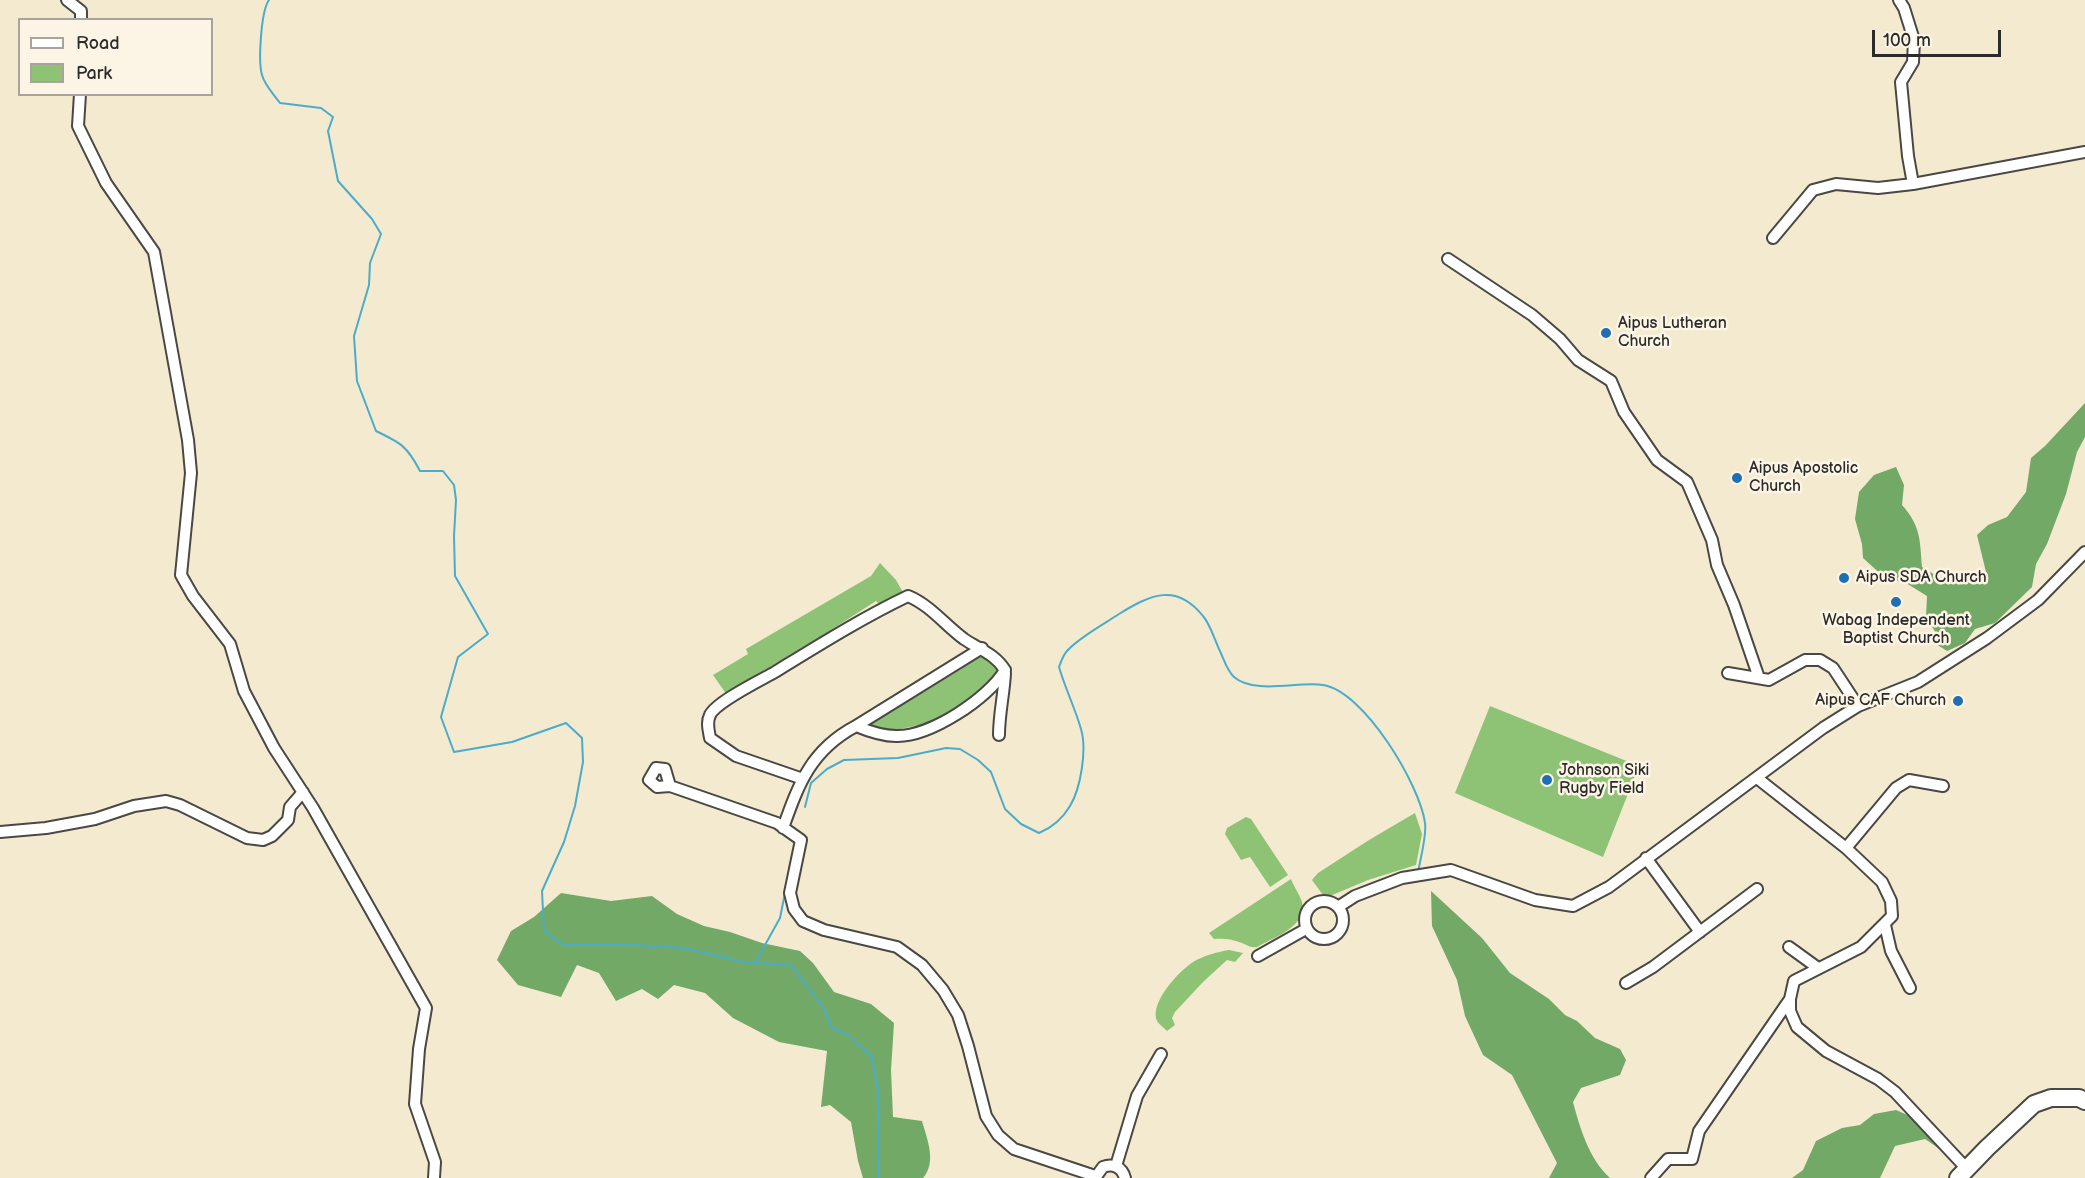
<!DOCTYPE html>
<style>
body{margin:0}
#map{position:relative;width:2085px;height:1178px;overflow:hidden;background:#f3ead0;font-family:"Balsamiq Sans",sans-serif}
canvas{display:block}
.legend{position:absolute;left:18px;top:18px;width:195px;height:78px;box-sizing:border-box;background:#fcf5e5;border:2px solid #a8a49b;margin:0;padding:8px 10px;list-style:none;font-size:18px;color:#2b2b2b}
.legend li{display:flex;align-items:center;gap:12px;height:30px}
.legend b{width:30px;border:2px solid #a8a49b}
.scale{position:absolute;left:1872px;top:30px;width:129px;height:27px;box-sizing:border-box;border:3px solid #2b2b2b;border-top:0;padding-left:8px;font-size:18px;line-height:21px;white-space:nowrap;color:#2b2b2b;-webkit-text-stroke:4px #fcf5e5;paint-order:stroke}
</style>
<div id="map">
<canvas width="2085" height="1178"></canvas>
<ul class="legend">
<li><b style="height:8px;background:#fff"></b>Road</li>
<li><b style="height:16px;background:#8ec375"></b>Park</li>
</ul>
<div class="scale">100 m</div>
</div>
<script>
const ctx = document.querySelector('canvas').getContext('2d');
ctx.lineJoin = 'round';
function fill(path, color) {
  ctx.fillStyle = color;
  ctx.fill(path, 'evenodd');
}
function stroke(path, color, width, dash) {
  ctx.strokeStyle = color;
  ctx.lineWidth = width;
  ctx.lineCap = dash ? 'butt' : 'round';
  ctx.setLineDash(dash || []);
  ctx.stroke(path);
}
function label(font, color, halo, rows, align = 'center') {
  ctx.font = font + ' "Balsamiq Sans",sans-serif';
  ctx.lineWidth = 5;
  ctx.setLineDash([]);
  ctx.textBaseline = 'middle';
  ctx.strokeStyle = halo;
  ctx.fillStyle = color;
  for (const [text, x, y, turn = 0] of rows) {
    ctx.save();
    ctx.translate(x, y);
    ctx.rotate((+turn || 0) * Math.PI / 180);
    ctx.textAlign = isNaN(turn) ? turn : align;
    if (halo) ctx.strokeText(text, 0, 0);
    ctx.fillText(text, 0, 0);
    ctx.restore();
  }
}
const green = new Path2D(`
 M880,563L896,580L904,594L881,606L876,601L831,630L832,635L811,647L808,644L743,683L745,687L727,695L713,675L748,654L746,649L871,576Z
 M978,656C987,657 991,660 996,667V675L990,683L967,701L929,723L891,731L863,723L872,717L877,720L963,668L964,663Z
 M1490,706L1639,766L1603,857L1455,793Z
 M1415,813L1422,834L1416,865L1368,880L1330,896L1323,895L1312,880L1318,873L1369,840Z
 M1246,817L1251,819L1288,875L1270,887L1250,857L1241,860L1225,834L1227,828Z
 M1291,879C1294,887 1299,893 1302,902C1308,926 1273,938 1257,947C1249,948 1248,945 1242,943C1233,939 1223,938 1214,939L1209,933Z
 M1229,950L1243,953L1235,962L1227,960L1203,982L1175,1012L1172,1018L1175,1025L1167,1031C1164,1028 1159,1024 1157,1021C1149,1003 1179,971 1193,962C1203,956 1217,952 1229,950Z`);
const forest = new Path2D(`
 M2085,403V437L2077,452L2066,494L2047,544L2036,564L2032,587L1995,623L1975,629L1965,643L1947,651L1936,644V633L1926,617L1927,596L1906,583L1885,578L1863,558L1862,544L1855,519L1859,492L1874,475L1896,467L1904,485L1902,505C1921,526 1920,541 1922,567L1940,578L1951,574L1967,583L1986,572L1977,535L1988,525L2007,517L2026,492L2031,458L2045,446Z
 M1431,891L1482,938L1510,973L1549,999L1565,1015L1577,1021L1595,1038L1620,1049L1626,1060L1620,1075L1581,1088L1573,1102C1580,1128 1589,1159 1610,1178H1549L1557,1163L1512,1075L1483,1055L1465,1016L1457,980L1432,926Z
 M561,893L611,901L652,896L677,914L704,926L730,932L762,943L800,951L813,963L834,992L871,1004L894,1023L891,1070L893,1117L922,1121C927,1139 937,1162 923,1178H863L858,1161L851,1122L830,1105L821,1107L827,1051L779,1042L733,1018L705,993L674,985L658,999L642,989L616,1001L599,973L577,965L561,997L518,985L497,960L511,931L534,917Z
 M1896,1110L1919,1120L1941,1150L1925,1139L1895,1146L1880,1178H1792L1803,1170L1816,1141L1842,1128L1860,1125L1874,1114Z`);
const stream = new Path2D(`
 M269,0C261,11 258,61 262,75C264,84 274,95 280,103L321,108L333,117L328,131L338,181L372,219L381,234L370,263L369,285L354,336L357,381L376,431C401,443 407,446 420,471H443L454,485L456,500L454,536L455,576L488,634L458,657L441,717L454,752L512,742L566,723L582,738L583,762L575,806L564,842L542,891L544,931L563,945H635L685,948L743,962L791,965L824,1009L832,1028L849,1035L872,1057L878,1092L879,1178
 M805,807L811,783L827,769L844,760L898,758L946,748L960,749L978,760L991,772L1005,809L1021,824L1039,833C1051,828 1063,818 1070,806C1081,788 1087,749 1081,729C1075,708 1065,688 1059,667C1061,662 1063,655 1067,651C1078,638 1104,624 1119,614C1150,595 1176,582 1203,616C1210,624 1214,638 1219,649C1223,657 1227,671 1234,677C1255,695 1299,681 1323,685C1364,691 1420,785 1425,823C1427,836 1420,859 1418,873
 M755,963L780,918L794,848`);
const street = new Path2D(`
 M67,0L81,11V20
 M1899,0L1904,8L1914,40L1913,62L1901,82L1908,156L1913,184
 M80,94L78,126L106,183L154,252L188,440L191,473L181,575L193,596L230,644L244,691L274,748L313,808L426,1008L419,1049L415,1104L435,1162L434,1178
 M1773,238L1813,190L1836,184L1878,188L1913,184L2085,152
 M1448,259L1532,315L1560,339L1578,360L1611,381L1624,412L1657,460L1687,482L1712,540L1717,565L1734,605L1759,678
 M1728,673L1769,680L1805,660H1820L1833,668L1858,706
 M856,726L982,648
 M999,735C999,714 1004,694 1005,673
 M1757,778L1846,848L1882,882L1891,901L1892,916L1861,947L1794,981L1790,999V1011L1797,1027L1826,1051L1878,1079L1895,1092L1967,1169
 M670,786L665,769L656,768L649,780L657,787L670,786L777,823L801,840L790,893L794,909L803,921L824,930L897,947L922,965L943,990L958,1015L968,1046L986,1116L998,1135L1014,1149L1095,1176
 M783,828C799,783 811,750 856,726C868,731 883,736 896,736C930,737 989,698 1005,670C995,654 979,649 964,639C945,625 930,605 908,596C862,618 819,645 775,672C761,680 716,702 710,715C706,723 709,731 710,738L736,756L803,779
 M0,832L46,828L95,819L134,806L166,801L180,805L247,838L263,840L272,836L288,820L290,807L303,792
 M1846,848L1896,788L1909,780L1943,786
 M1646,858L1700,932
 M1305 920a19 19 0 1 1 38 0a19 19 0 1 1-38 0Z
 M1338,907L1355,896L1402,878L1451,870L1535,900L1573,906L1609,887L1823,728L1858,706L1918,682L1987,638L2038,600L2085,552
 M1885,925L1891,951L1910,988
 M1789,947L1818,968
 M1258,956L1306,929
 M1626,983L1653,967L1757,889
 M1116,1166L1137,1096L1161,1054
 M1095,1178L1103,1167C1113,1163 1122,1167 1125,1178
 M1651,1178L1668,1159H1692L1699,1131L1790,999`);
const primary = new Path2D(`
 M1958,1178L1987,1148L2034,1104L2051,1098H2079L2085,1101`);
const markers = [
 [1606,333,6,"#1f6fb2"],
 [1737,478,6,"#1f6fb2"],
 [1844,578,6,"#1f6fb2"],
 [1896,602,6,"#1f6fb2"],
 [1958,701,6,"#1f6fb2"],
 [1547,780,6,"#1f6fb2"]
];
const poiNames = [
 ["Aipus Lutheran",1618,324],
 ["Church",1618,342],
 ["Aipus Apostolic",1749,469],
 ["Church",1749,487],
 ["Aipus SDA Church",1856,578],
 ["Wabag Independent",1896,621,"center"],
 ["Baptist Church",1896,639,"center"],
 ["Aipus CAF Church",1946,701,"right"],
 ["Johnson Siki",1559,771],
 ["Rugby Field",1559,789]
];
fill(green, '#8ec375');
fill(forest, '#72a966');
stroke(stream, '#4bacca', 2);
stroke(street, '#494844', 14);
stroke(primary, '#494844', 20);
stroke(street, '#fff', 10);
stroke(primary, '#fff', 16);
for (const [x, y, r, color] of markers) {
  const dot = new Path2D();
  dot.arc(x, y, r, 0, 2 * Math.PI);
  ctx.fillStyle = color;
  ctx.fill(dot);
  stroke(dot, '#fcf5e5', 2);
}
label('16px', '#2b2b2b', '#fcf5e5', poiNames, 'left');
</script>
